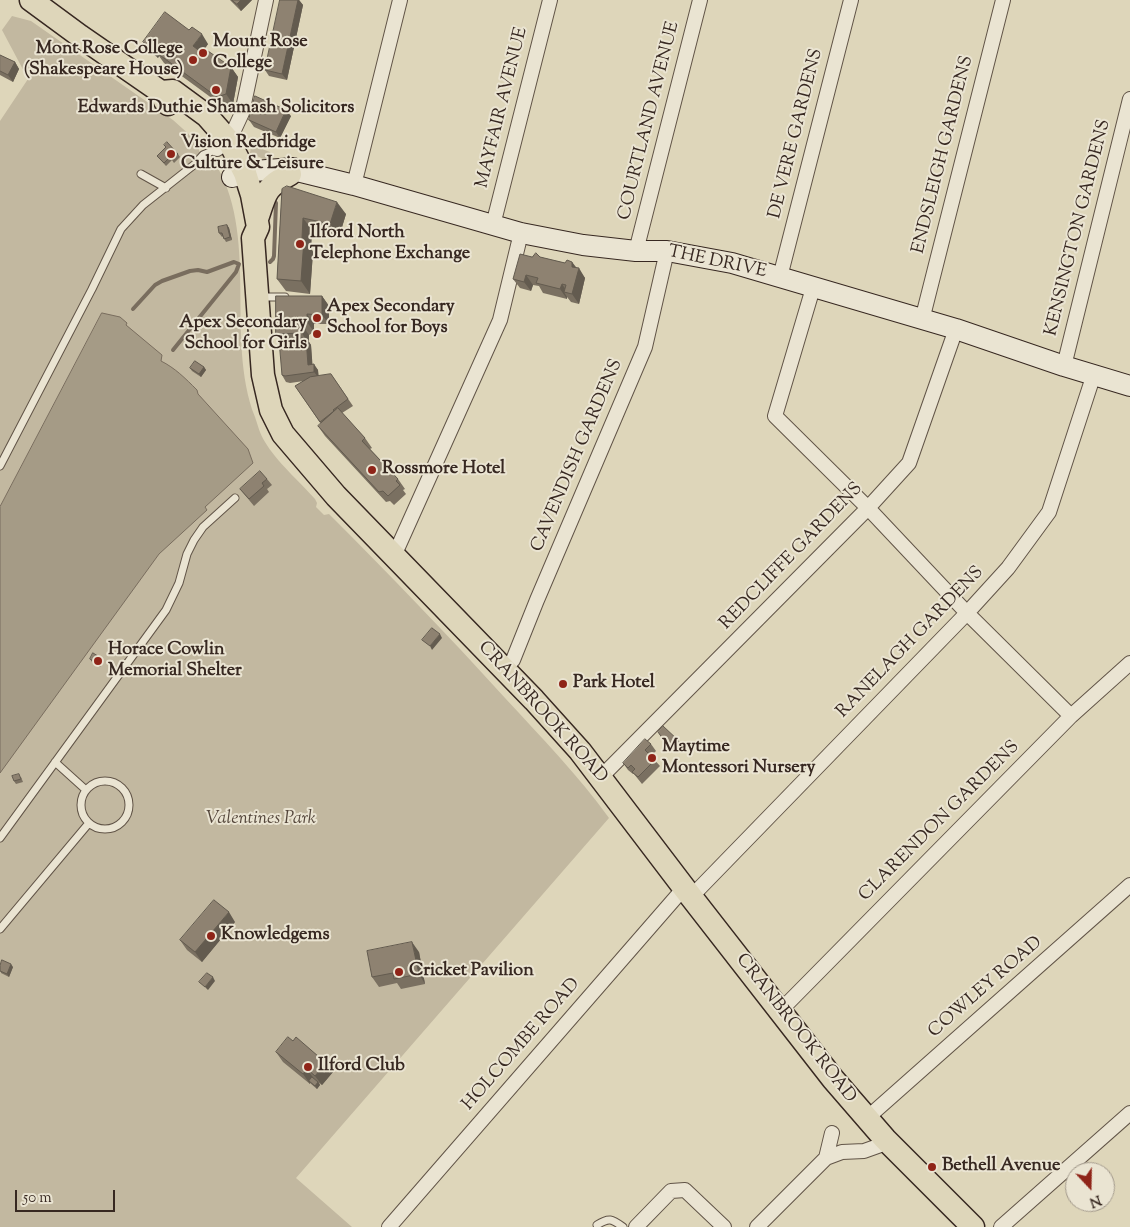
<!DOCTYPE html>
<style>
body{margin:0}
#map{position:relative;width:1130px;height:1227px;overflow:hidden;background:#ded6ba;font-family:"Sorts Mill Goudy",serif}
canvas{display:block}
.north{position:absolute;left:1065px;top:1162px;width:50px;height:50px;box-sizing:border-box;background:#eae4d2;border:1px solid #a2998b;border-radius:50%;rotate:159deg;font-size:14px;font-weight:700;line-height:20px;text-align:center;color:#372821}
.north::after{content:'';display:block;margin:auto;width:18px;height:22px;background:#8f2418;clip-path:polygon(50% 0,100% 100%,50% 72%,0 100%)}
.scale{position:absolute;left:15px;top:1190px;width:100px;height:22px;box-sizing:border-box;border:2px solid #372821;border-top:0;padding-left:6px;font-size:15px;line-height:18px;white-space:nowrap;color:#372821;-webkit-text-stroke:4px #eae4d2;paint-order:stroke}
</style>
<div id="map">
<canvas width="1130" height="1227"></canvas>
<div class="north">N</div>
<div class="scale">50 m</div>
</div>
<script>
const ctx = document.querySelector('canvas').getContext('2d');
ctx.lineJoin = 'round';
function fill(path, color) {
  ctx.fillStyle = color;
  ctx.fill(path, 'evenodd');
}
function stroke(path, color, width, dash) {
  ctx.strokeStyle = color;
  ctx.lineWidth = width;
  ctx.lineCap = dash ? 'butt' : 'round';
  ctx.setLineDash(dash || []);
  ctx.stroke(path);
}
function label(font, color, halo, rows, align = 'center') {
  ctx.font = font + ' "Sorts Mill Goudy",serif';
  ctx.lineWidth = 4;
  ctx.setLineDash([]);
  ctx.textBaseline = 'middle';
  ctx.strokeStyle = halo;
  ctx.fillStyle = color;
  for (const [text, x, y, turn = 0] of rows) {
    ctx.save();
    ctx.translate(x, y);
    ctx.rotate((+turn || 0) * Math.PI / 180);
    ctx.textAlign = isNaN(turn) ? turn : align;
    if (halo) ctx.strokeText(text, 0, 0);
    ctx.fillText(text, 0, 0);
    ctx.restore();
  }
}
const green = new Path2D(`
 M12,16L31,21L173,120L192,137L199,146V151L206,158H209L213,160C261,233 224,337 255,417C258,426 260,434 265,442C276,461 300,482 315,499L317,503L316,507L324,515L329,514C389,574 448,635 505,698C541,737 578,775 609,818L296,1178L352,1227H0V121L28,79L2,30Z
 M251,146H254L270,152L272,156L266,160L250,153Z`);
const water = new Path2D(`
 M102,313L120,317L127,323L126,325L162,355L161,361C175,368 185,378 197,390L198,394L248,449L253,463L205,507L207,510L159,554L0,773V507Z`);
const stream = new Path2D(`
 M270,262L273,259L274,256L276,203
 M133,309L155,285L162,281L190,271L198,270L207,272L234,262L239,264L236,272L173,350`);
const lane = new Path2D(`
 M141,174L166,188
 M261,297H285
 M0,466L92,289L121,229L143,205L195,164L203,155L217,149
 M55,762L86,790
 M81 805a24 24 0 1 1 48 0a24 24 0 1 1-48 0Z
 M0,838L166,610L179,583L187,554L194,540L203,527L235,498
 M0,929L89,823
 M597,1225C609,1217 612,1219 623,1227`);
const street = new Path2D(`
 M217,149L229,141L242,113L266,0
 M354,185L400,0
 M493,225L550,0
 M636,251L700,0
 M780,277L851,0
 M813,288L775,416L868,508L967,613L1071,716
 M922,320L1003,0
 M1064,366L1130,99
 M394,556L500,320L521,233
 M504,668L513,660L537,600L645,347L667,251
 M601,777L868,508L909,463L956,329
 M691,897L967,613L1008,568L1049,512L1094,374
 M780,1011L1071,716L1130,663
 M866,1119L1130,885
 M826,1158L832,1133
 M389,1227L677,896L685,889
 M636,1227L671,1191L685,1190L724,1227
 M757,1227L826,1158L842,1152L864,1151L878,1146L885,1139
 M1001,1227L1130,1113`);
const secondary = new Path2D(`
 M232,177L254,171L293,168L297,171L354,185L521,233L583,245L636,251H667L732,263L956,329L1064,366L1130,386`);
const primary = new Path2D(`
 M31,0L80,36L161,92L165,101L168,104
 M161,92L173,91L207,116L229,141L245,173L252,195L258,227L253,238L263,375L271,410L283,434L336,496L534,700L580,751L685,889L833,1079L885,1139L973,1227
 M257,219C266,193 264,188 290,174`);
const wall = new Path2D(`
 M230,0H252L241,11Z
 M280,0H299L303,5L287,80L269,76L265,70Z
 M143,42L208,44L202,53L205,55L231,67L238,77L233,104L224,107L164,63L159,56L158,58L150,51Z
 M0,55L15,62L19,69L13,82L0,75Z
 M291,116L280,138L254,127L249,120Z
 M178,154L180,157L174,163L172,160L166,166L157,156Z
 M282,189L346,214L339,237L312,230L311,248L313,252L310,294L286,291L277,279Z
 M227,225L229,228L232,240L226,242L223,236L222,237L219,233Z
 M532,257H540L565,263L572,262L585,278L579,304L571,302L567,297V299L543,293L539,286L533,285L531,291L520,288L513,279Z
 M322,296L329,306V324H314V332L309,335V342L311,345L312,364L318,370V376L331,374L353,406L342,413L365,438L372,448L370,449L398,479L405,489L403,490L406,494L394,505L390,501L386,502L325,436L318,426L321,424L295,386L304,381L290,383L286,382L282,375L281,340L276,334Z
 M204,367L206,370L201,377L192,371L190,368Z
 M267,479L272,485L267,489L269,492L254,506L240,489Z
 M90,659L104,661L100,667L92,662Z
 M658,732L679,741L681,744L675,750L668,745Z
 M651,744L656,751L651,756L660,766L642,784L634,774H633L628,770L623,763Z
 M21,777L23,782L16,784L14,781Z
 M235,922L202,962L187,950L180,940Z
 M419,952L425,984L401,989L397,983L379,987L372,977Z
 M0,966L13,967L9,977L1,973Z
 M276,1052L333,1072L322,1085L319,1083L320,1085L317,1089L310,1083V1084L283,1062Z`);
const shadedWall = new Path2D(`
 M241,0H252L241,11L237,4Z
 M298,0H299L303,5L287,80L282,74Z
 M202,34L208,44L199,56L193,46Z
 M153,46L159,54L157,53L159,56L158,58L151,48Z
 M15,62L19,69L13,82L8,75Z
 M231,67L238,77L233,104L226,94Z
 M286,110L291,116L280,138L276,132Z
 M337,202L346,214L339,237L330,224Z
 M303,218L312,230L311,248L313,252L310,294L301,281L302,238Z
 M227,225L229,228L232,240L230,237Z
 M572,262L578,271L579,268L585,278L579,304L572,294Z
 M526,275L533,285L531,291L524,282Z
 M562,284L568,293L564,292L567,297V299L560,289Z
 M322,296L329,306V324L322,315Z
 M307,314L314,324V332L307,322Z
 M302,325L309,335V342L311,345L313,371L308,365L306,340L302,333Z
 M314,364L318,370L319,378L314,372Z
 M204,367L206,370L201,377L199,374Z
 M440,634L442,638L432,650L430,646Z
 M101,658L104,661L100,667L98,664Z
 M229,912L235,922L202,962L195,952Z
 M412,942L419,952L425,984L419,974Z
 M11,964L13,967L9,977L7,974Z
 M213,977L215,981L208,990L205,987Z
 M326,1063L333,1072L322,1085L315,1076Z
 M307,1069L314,1079L309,1081L310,1083V1084L303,1074Z
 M318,1082L320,1085L317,1089L315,1086Z`);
const building = new Path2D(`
 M232,0H241L237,4Z
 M280,0H298L282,74L265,70Z
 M165,12L189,30L192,27L202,34L193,46L205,55L208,51L231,67L226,94L217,97L157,53L159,50L153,46L151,48L143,42Z
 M0,55L15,62L8,75L0,71Z
 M255,96L286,110L276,132L249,120Z
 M167,142L178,154L172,159L170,157L164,163L157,156L166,147L164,145Z
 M287,186L337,202L330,224L303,218L302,238L304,239L301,281L277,279L282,189Z
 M227,225L230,237L224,239L222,233H219L218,227Z
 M536,253L540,257L565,263L567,260L572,262V267L579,268L572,294L564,292L566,285L562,284L560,289L536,283L538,278L526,275L524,282L513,279L520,254L532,257Z
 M276,296H322V315L307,314V322L302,325V333L276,334Z
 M306,338L308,365L314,364V372L285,376L282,375L279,340Z
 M195,361L204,367L199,374L190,368Z
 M331,374L348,399L333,410L334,411L320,422L295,386L310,377Z
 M338,408L365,438L362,441L398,479L396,481L400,485L388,496L383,491L379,492L318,426Z
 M260,471L267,479L262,483L264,486L249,499L240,489Z
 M432,628L440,634L430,646L422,640Z
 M93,653L101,658L98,664L90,659Z
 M663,726L679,741L673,747L665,742L658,732Z
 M645,739L651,744L645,750L655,760L638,777L632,772L635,769L631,765L628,768L623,763Z
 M19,774L21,779L14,781L12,776Z
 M214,900L229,912L195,952L180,940Z
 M412,942L419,974L394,979L393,973L372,977L367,951Z
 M2,960L11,964L7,974L0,971V966Z
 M207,973L213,977L205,987L199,982Z
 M288,1037L293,1041L296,1037L326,1063L315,1076L307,1069L303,1074L276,1052Z
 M312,1077L318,1082L315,1086L309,1081Z`);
const markers = [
 [203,53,5,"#8f2418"],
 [193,60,5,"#8f2418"],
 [216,90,5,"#8f2418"],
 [171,154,5,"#8f2418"],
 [300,244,5,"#8f2418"],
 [317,318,5,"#8f2418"],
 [317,334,5,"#8f2418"],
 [372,470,5,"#8f2418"],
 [98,661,5,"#8f2418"],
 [563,684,5,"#8f2418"],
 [652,758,5,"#8f2418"],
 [211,936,5,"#8f2418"],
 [399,972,5,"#8f2418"],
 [308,1067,5,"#8f2418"],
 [932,1167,5,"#8f2418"]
];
const poiNames = [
 ["Mount Rose",213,43],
 ["College",213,64],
 ["Mont Rose College",183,50,"right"],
 ["(Shakespeare House)",183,71,"right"],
 ["Edwards Duthie Shamash Solicitors",216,109,"center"],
 ["Vision Redbridge",181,144],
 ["Culture & Leisure",181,165],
 ["Ilford North",310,234],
 ["Telephone Exchange",310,255],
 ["Apex Secondary",327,308],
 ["School for Boys",327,329],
 ["Apex Secondary",307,324,"right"],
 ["School for Girls",307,345,"right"],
 ["Rossmore Hotel",382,470],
 ["Horace Cowlin",108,651],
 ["Memorial Shelter",108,672],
 ["Park Hotel",573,684],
 ["Maytime",662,748],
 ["Montessori Nursery",662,769],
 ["Knowledgems",221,936],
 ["Cricket Pavilion",409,972],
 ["Ilford Club",318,1067],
 ["Bethell Avenue",942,1167]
];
const streetNames = [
 ["MAYFAIR AVENUE",503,108,-76],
 ["COURTLAND AVENUE",650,121,-76],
 ["DE VERE GARDENS",797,134,-76],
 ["ENDSLEIGH GARDENS",944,155,-76],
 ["KENSINGTON GARDENS",1079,228,-76],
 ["THE DRIVE",717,263,12],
 ["CAVENDISH GARDENS",578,456,-67],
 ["REDCLIFFE GARDENS",792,557,-46],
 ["RANELAGH GARDENS",911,643,-46],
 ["CRANBROOK ROAD",542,713,48],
 ["CLARENDON GARDENS",940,822,-45],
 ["COWLEY ROAD",986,988,-41],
 ["CRANBROOK ROAD",795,1029,52],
 ["HOLCOMBE ROAD",522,1045,-49]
];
const parkNames = [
 ["Valentines Park",261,820]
];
fill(green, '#c2b8a0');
fill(water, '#a59b86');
stroke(water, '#796d5e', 1);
stroke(stream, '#796d5e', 4);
stroke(lane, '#615447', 9);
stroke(street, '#615447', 16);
stroke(secondary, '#372821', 22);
stroke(primary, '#372821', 25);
stroke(lane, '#eae4d2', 7);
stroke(street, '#eae4d2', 14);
stroke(secondary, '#eae4d2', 20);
stroke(primary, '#ded6ba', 22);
fill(wall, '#7a7061');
fill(shadedWall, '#635b4f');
fill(building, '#8e8271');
stroke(building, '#635b4f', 1);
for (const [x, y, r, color] of markers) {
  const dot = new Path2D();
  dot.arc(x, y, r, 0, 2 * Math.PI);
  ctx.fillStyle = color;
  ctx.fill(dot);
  stroke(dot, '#eae4d2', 2);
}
label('bold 18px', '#372821', '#eae4d2', poiNames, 'left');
label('18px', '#372821', '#eae4d2', streetNames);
label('italic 18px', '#53453a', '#eae4d2', parkNames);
</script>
